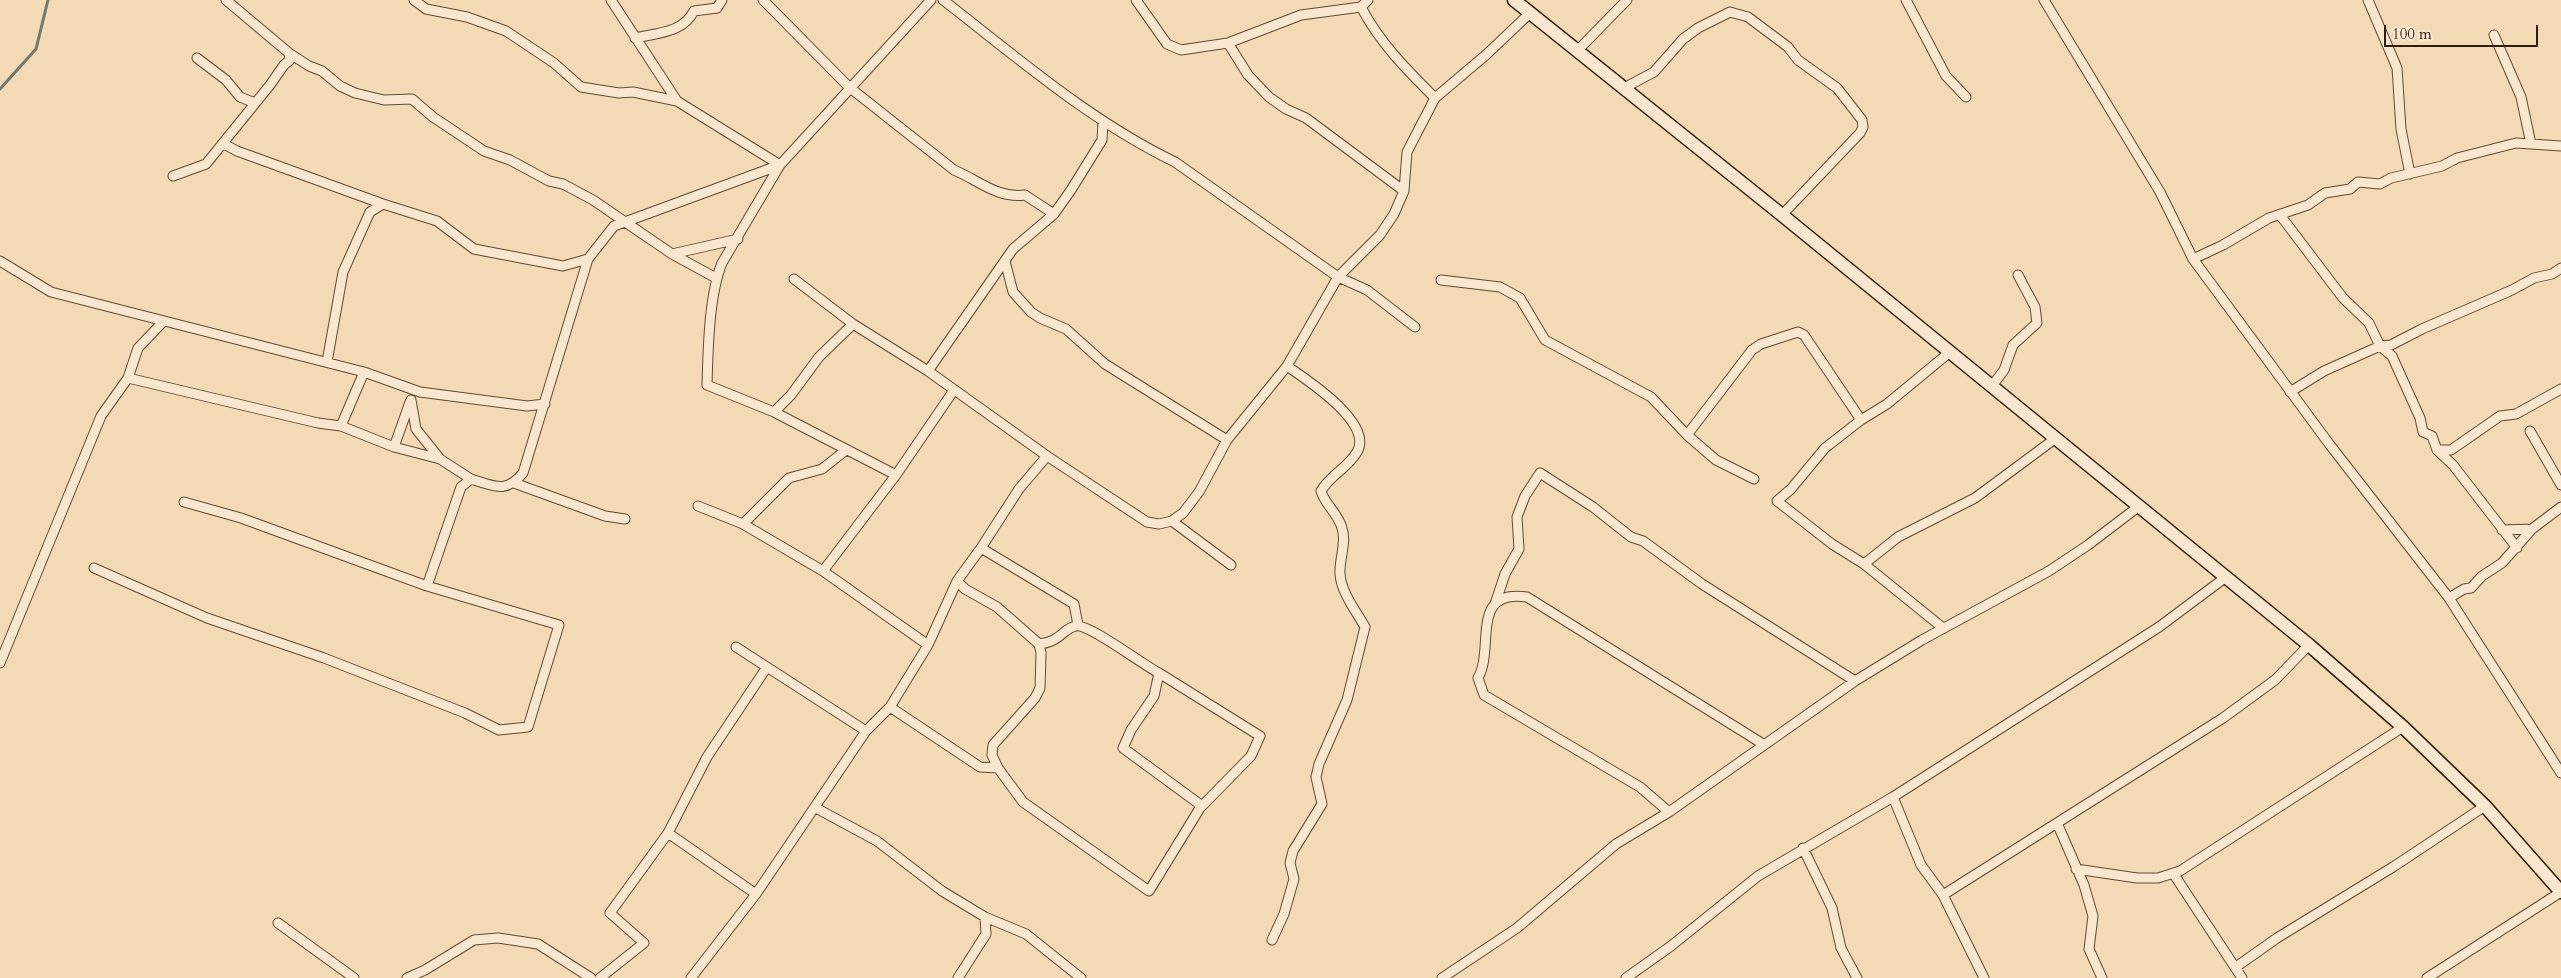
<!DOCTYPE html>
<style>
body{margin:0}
#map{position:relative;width:2561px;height:978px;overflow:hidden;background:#f4d9b5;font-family:Cardo,serif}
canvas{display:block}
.scale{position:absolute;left:2384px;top:25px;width:154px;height:22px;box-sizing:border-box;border:2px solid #2e1c0c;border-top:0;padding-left:6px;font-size:15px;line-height:18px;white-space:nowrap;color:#2e1c0c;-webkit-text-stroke:4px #f8e6cf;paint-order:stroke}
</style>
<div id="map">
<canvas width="2561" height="978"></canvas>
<div class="scale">100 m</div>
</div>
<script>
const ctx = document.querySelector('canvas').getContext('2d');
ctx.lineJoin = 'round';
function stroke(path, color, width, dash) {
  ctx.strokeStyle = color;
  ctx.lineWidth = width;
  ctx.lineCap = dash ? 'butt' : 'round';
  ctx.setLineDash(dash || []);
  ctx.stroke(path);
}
const stream = new Path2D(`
 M0,89L36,49L48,0`);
const minor = new Path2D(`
 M226,0L289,53
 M414,0L426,9L467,17L506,31L554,63L581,87L619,93L633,92L677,101
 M611,0L677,101L780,165
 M763,0L849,87L954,170C978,180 998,199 1025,195L1054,214
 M943,0C1018,58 1090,121 1175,162L1338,277L1367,290L1415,327
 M1136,0L1167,44L1181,50L1228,43L1301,15L1361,7L1368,0
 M1906,0L1946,76L1966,97
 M2044,0L2160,192L2193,259L2330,445L2449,598L2561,773
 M2368,0L2397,68L2401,129L2410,174
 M1361,7C1380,43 1406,69 1435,98
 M2494,35L2521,97L2531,144
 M635,38C657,33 683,33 694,11L717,8L722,0
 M1228,43L1248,75L1269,97L1286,109L1306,118L1404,191
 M1577,51L1627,0
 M197,58L226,80L240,97L255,103
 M1624,88L1654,72L1683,39L1698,28L1730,12L1748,17L1788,47L1798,60L1837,88L1862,120L1863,127L1860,133L1782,215
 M224,144L237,151L383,204
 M173,176L206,164L270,85L284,65L290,60L289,53L309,66L322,71L340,86L355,93L384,100L412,99L433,117L484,151L510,160L549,181L563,184L593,200L672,254L738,239
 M2280,215L2343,298L2369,323L2380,346L2392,356L2420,418L2423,432L2432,436L2437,450H2451L2500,416L2516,414L2561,389
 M672,254L716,278
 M2193,259L2223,245L2269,218L2308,205L2325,193L2350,189L2358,182L2380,184L2391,178L2442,166L2457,158L2516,143L2561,146
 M0,261L51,292L364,372L420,392L527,406L545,404
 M1005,261L1013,292L1031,312L1040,318L1066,329L1105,364L1227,440
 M794,279L853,324L928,371
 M1441,280L1500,287L1520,298L1545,340L1651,397L1687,435L1716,460L1754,479
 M327,362L343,272L370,212L383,204L437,221L474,249L563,266L588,259
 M128,378L318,423L341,426L394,447L440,459L471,479
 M1992,386L2004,370L2013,345L2037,323L2035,307L2018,275
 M2290,392L2324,371L2380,346L2391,345L2422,329L2512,290L2534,278L2552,274L2561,268
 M411,400L416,429L440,459
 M774,412L791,395L819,357L853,324
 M341,426L364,372
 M2530,431L2561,485
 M1687,435L1752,350L1761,344L1798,332L1804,335L1861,420
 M394,447L410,402
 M846,450L822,469L789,478L743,524L823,571L928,645
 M2437,450L2453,465L2517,548
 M1047,456L928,371L1013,249L1054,214L1071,190L1102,140L1103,122
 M896,475L774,412L707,385C708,349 709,295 722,263L780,165L931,0
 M514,483L605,516L625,519
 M698,506L743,524
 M1172,521L1231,565
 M2502,530L2532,529
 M981,548L1074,604L1078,625
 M1864,564L1898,537L1975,498L2056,438
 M94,568L207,618L324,658L465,713L499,730L528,727L559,625L427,586L241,518L184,502
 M823,571L896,475L954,390
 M957,581L965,589L997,607L1039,644L1041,653L1040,688L1035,698L993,745L992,755L998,768L1023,802L1149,891L1200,808L1198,803L1123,748L1131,730L1154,696L1159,673C1143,665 1088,623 1076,626C1063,628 1061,642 1039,644
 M427,586L461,487L471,479C494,486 506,494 523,473L588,259L614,226L780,165
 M2449,598L2464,589L2471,588L2482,576L2502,563L2532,529L2561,507
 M1495,604L1505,574L1519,549L1517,517L1525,496L1540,473L1593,507L1631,537L1643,541L1702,584L1855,681
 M1943,628L1864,564L1832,544L1777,501L1791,489L1825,448L1861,420L1887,404L1950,352
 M736,647L866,731
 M0,663L101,416L128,378L138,348L163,322
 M1159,673L1260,736L1251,756L1200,808
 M890,707L980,767L998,768
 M1893,797L1921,865L1943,895L1984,978
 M816,808L877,841L942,891L985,917L1026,934L1081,978
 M1669,812L1640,787L1484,695L1478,678C1495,649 1469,588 1527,597L1763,744
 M2057,823L2084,885L2093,916L2089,949L2102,978
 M668,833L707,757L767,667
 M1803,848L1832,908L1841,948L1857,978
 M2076,869L2137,878H2158L2180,871L2403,727
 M2173,873L2242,978
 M1943,895L2223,718L2275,680L2309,645
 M278,923L354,978
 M1272,940L1284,914L1294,879L1290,863L1293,851L1322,804L1316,777L1319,764L1347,700L1365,627C1356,611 1341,592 1340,574C1339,559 1347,543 1342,528C1338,513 1325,505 1321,491C1330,475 1348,468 1357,452C1374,423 1307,380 1287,366
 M2236,967L2277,938L2393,867L2485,806
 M407,978L425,970L474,940L498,938L538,944L591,978
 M600,978L644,943L610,913L668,833L756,894L866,731L890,707L928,645L957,581L981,548L1019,489L1047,456L1147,522L1159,524L1172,521L1183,513L1199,492L1227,440L1287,366L1338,277L1380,235L1394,214L1404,191L1407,152L1435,98L1487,54L1529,14
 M691,978L756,894
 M958,978L986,934L985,917
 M1442,978L1517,928L1616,844L1669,812L1855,681L1922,640L2049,571L2088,545L2138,507
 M1626,978L1671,946L1758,876L1893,797L2159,627L2226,577
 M2427,978L2561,892`);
const secondary = new Path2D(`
 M1514,0L1782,215L2309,645L2403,727L2485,806L2561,892`);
stroke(stream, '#717a71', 3);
stroke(minor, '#604b36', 11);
stroke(secondary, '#2e1c0c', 15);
stroke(minor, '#f8e6cf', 9);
stroke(secondary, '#f8e6cf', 12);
</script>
